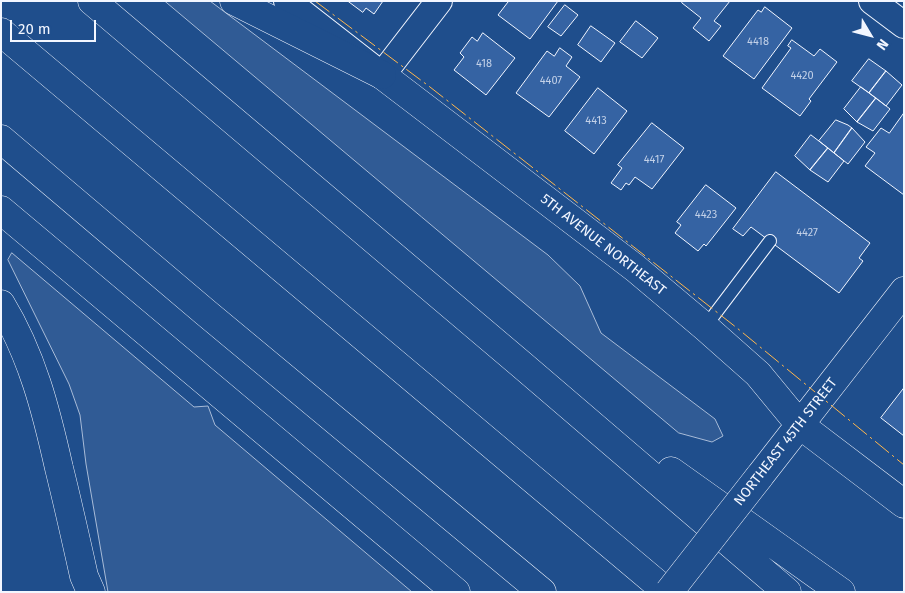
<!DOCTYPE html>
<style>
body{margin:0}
#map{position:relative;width:905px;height:593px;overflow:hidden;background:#1f4e8c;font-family:"Fira Sans",sans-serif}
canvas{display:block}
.frame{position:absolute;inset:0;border:2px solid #f2f6ff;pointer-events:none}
.north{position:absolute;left:845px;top:10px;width:50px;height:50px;-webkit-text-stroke:4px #1f4e8c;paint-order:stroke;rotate:127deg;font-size:14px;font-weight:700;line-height:20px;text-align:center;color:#f2f6ff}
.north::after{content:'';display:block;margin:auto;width:18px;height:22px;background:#f2f6ff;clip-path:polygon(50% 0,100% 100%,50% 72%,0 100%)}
.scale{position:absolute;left:10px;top:20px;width:86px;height:22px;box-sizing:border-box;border:2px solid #f2f6ff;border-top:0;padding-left:6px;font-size:15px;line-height:18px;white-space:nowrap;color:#f2f6ff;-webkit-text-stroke:4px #1f4e8c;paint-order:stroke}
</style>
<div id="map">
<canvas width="905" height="593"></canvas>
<div class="frame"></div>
<div class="north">N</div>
<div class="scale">20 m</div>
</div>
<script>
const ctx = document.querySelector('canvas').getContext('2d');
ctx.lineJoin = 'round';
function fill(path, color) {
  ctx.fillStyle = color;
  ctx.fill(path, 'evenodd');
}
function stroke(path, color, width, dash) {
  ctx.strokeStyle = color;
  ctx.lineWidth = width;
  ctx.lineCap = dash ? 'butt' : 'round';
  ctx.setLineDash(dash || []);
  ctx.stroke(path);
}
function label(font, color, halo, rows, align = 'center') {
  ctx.font = font + ' "Fira Sans",sans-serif';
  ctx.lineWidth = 4;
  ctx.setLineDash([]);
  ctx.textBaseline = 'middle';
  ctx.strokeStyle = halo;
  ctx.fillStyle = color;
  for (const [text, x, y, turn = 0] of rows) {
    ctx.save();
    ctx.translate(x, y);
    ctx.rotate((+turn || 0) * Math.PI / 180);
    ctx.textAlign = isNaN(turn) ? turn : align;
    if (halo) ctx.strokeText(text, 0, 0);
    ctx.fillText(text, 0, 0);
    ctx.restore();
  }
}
const green = new Path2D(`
 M165,1H210L548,255L580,286L601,333L715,419L723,436L712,442L679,433Z
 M12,253L194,407L208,406L215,425L412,592H108L86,464L80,415L69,384L8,260Z`);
const building = new Path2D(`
 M348,1H383L374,14L366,8L363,12Z
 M506,1H558L530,39L498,15L508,2Z
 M683,1H730L714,21L721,26L709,41L693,28L701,18L682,3Z
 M565,5L578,15L561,36L548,27Z
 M765,7L792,28L754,79L723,56L758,10L761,12Z
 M636,21L658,38L642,58L620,42Z
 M591,26L615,43L601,62L578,45Z
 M483,33L515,58L486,95L454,70L464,57L460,53L472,37L477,41Z
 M792,40L814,56L820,49L837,62L809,99L811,101L800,116L762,88L791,48L788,46Z
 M560,48L572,57L566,66L580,77L549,117L516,93L547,51L554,56Z
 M869,59L886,71L869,93L852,81Z
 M886,71L902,85L886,106L869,93Z
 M861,87L876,98L857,122L844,109Z
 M598,88L627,111L594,154L565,131Z
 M876,98L890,109L873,131L857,122Z
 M904,113V195L865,166L875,153L866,147L881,128L889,133Z
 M836,120L848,125L852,128L834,153L819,141Z
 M652,123L684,148L652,189L635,177L629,185L626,183L621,190L611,183L622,168L618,165Z
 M852,128L865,142L848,164L834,153Z
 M811,135L828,148L810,170L795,156Z
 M828,148L844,161L828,182L810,170Z
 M776,172L870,243L859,258L863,261L839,293L751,227L743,236L733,229Z
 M706,185L736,208L706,246L704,244L698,251L675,233L681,225L677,222Z
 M904,388V436L881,418Z`);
const lane = new Path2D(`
 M705,327L770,241`);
const street = new Path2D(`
 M287,1L382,75L439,1
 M872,1L904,25`);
const secondary = new Path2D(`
 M382,75L635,268L705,327L758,374L800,425L904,504
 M759,477L904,291`);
const highway = new Path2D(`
 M92,1L522,365L787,592
 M234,1L382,75
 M1,32L667,592
 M1,139L205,312L542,592
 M1,210L456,592
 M1,304C32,355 46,410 59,468C68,504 76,540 84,576L91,592
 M671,471L841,592`);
const secondaryBridge = new Path2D(`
 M669,592L759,477`);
const power = new Path2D(`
 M315,1L430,87L737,328L904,465`);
const numberNames = [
 ["4418",758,42],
 ["418",484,64],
 ["4420",802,76],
 ["4407",551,81],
 ["4413",596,121],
 ["4417",654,160],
 ["4423",706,215],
 ["4427",807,233]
];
const streetNames = [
 ["5TH AVENUE NORTHEAST",603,245,38],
 ["NORTHEAST 45TH STREET",786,442,-52]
];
fill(green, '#305b95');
stroke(green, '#a8bbd7', 1);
fill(building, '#3563a3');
stroke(building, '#f2f6ff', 1);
stroke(lane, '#f2f6ff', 14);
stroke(street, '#f2f6ff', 28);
stroke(secondary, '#f2f6ff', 29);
stroke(highway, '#f2f6ff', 29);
stroke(lane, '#1f4e8c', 12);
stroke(street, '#1f4e8c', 26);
stroke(secondary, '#1f4e8c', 28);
stroke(highway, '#1f4e8c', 28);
stroke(secondaryBridge, '#f2f6ff', 29, []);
stroke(secondaryBridge, '#1f4e8c', 28);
stroke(power, '#ffb74d', 1, [18, 4, 2.5, 4]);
label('11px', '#c3d1e8', null, numberNames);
label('14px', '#f2f6ff', '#1f4e8c', streetNames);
</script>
